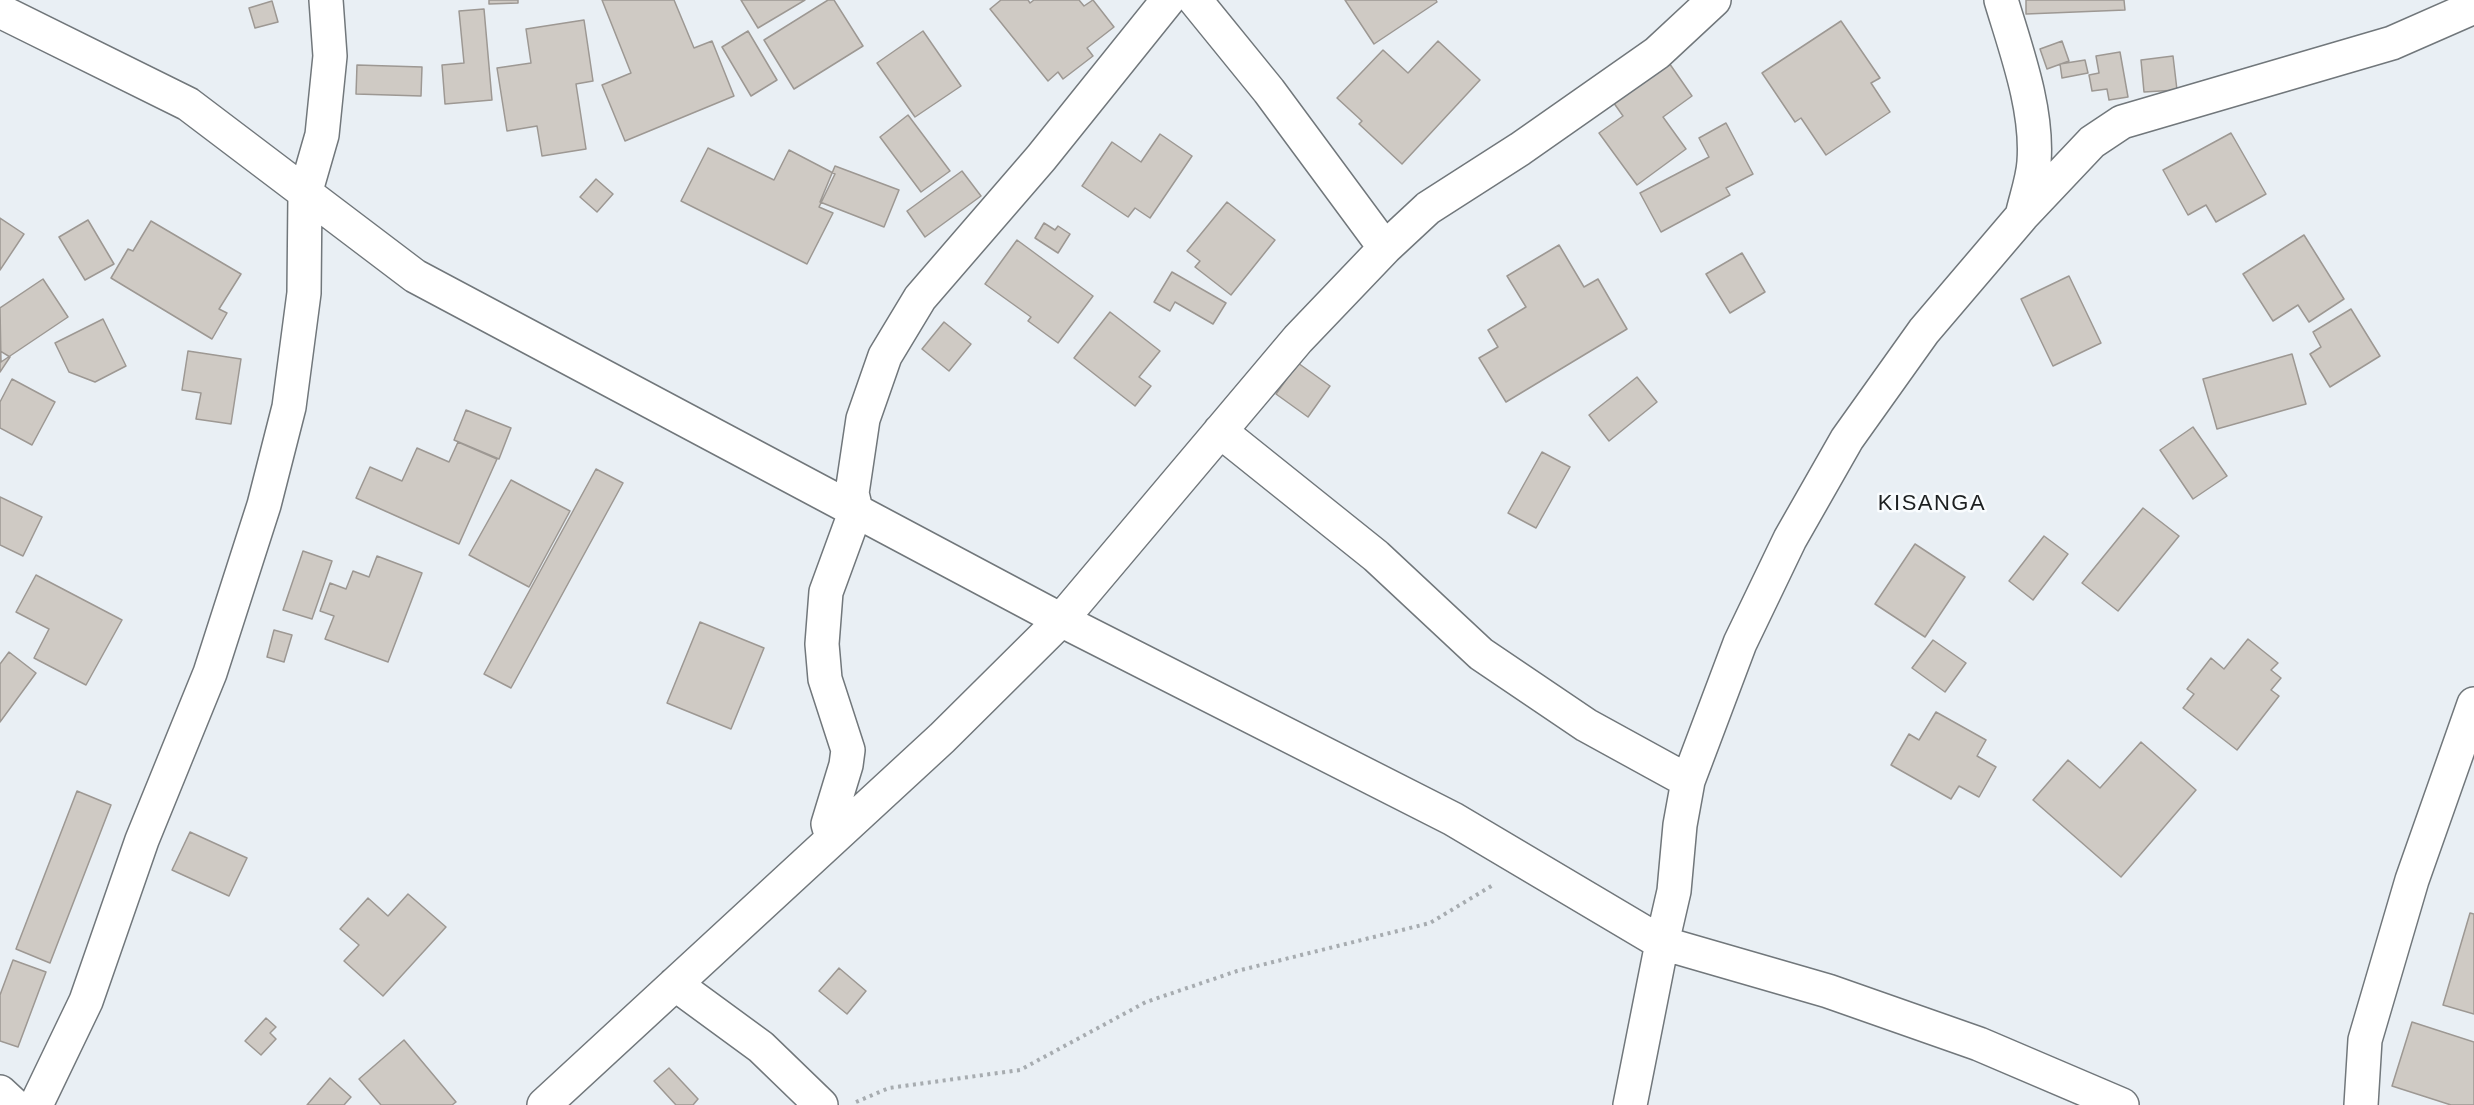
<!DOCTYPE html>
<style>
body{margin:0}
canvas{display:block;background:#e9eff4}
</style>
<canvas width="2474" height="1105"></canvas>
<script>
const ctx = document.querySelector('canvas').getContext('2d');
ctx.lineJoin = 'round';
function fill(path, color) {
  ctx.fillStyle = color;
  ctx.fill(path, 'evenodd');
}
function stroke(path, color, width, dash) {
  ctx.strokeStyle = color;
  ctx.lineWidth = width;
  ctx.lineCap = dash ? 'butt' : 'round';
  ctx.setLineDash(dash || []);
  ctx.stroke(path);
}
function label(font, color, halo, rows, align = 'center') {
  ctx.font = font + ' Helvetica,sans-serif';
  ctx.lineWidth = 5;
  ctx.setLineDash([]);
  ctx.textBaseline = 'middle';
  ctx.strokeStyle = halo;
  ctx.fillStyle = color;
  for (const [text, x, y, turn = 0] of rows) {
    ctx.save();
    ctx.translate(x, y);
    ctx.rotate((+turn || 0) * Math.PI / 180);
    ctx.textAlign = isNaN(turn) ? turn : align;
    if (halo) ctx.strokeText(text, 0, 0);
    ctx.fillText(text, 0, 0);
    ctx.restore();
  }
}
const building = new Path2D(`
 M489,0H518V3L489,4Z
 M602,0H674L694,48L712,41L734,96L625,141L602,85L631,73Z
 M741,0H805L758,28Z
 M828,0H834L863,46L794,89L764,40Z
 M1001,0H1028L1030,3L1034,0H1079L1084,6L1093,0L1114,27L1087,48L1093,56L1063,79L1058,72L1048,81L990,9Z
 M1345,0H1436L1437,2L1374,44Z
 M2026,0H2124L2125,10L2026,14Z
 M272,1L278,22L255,28L249,8Z
 M484,9L492,100L445,104L442,65L464,63L459,11Z
 M584,20L593,81L576,84L586,149L542,156L537,126L507,131L497,68L531,63L526,29Z
 M1841,21L1880,78L1871,83L1890,112L1826,155L1801,118L1795,122L1762,73Z
 M748,31L777,80L751,96L722,47Z
 M923,31L961,86L915,117L877,63Z
 M1438,41L1480,80L1402,164L1359,124L1362,121L1337,98L1383,50L1408,73Z
 M2062,41L2069,61L2047,69L2040,49Z
 M2120,52L2128,97L2109,100L2107,89L2092,91L2089,75L2099,73L2096,56Z
 M2173,56L2177,90L2144,92L2141,60Z
 M1667,60L1692,96L1663,117L1686,149L1637,185L1599,133L1623,116L1611,99Z
 M2085,60L2088,73L2062,78L2060,64Z
 M357,65L422,67L421,96L356,94Z
 M908,115L950,171L921,192L880,137Z
 M1726,123L1753,174L1726,188L1730,195L1661,232L1640,193L1709,157L1699,138Z
 M2231,133L2266,194L2216,222L2206,205L2188,215L2163,170Z
 M1160,134L1192,156L1150,218L1135,208L1128,217L1082,186L1112,142L1141,162Z
 M708,148L774,180L789,150L835,174L819,207L833,213L807,264L681,201Z
 M835,166L899,190L884,227L820,202Z
 M962,171L981,196L925,237L907,211Z
 M596,179L613,194L597,212L580,197Z
 M1227,202L1275,240L1231,295L1195,267L1200,261L1187,251Z
 M0,218L24,234L0,270Z
 M88,220L114,264L85,280L59,237Z
 M151,221L241,274L219,309L227,313L212,339L111,278L128,249L133,251Z
 M1044,223L1055,230L1058,226L1070,234L1058,253L1035,238Z
 M2304,235L2344,299L2309,322L2298,305L2273,321L2243,274Z
 M1017,240L1093,296L1058,343L1028,321L1031,317L985,284Z
 M1559,245L1584,287L1598,279L1627,329L1506,402L1479,358L1498,347L1488,330L1526,307L1507,276Z
 M1742,253L1765,292L1730,313L1706,274Z
 M1172,272L1226,303L1213,324L1175,302L1170,311L1154,302Z
 M2069,276L2101,343L2053,366L2021,299Z
 M43,279L68,317L1,362L0,308Z
 M2351,309L2380,356L2330,387L2310,354L2321,347L2313,332Z
 M1110,312L1160,351L1139,377L1151,386L1135,406L1074,358Z
 M103,319L126,366L95,382L69,372L55,343Z
 M944,322L971,344L949,371L922,349Z
 M0,351L10,357L0,372Z
 M188,351L241,359L231,424L196,419L201,393L182,390Z
 M2292,354L2306,404L2217,429L2203,379Z
 M1298,363L1330,386L1308,417L1276,394Z
 M1637,377L1657,402L1609,441L1589,415Z
 M12,379L55,402L32,445L0,428V402Z
 M466,410L511,428L499,459L454,440Z
 M2193,427L2227,476L2193,499L2160,450Z
 M458,442L497,459L459,544L356,498L370,467L402,481L417,448L449,462Z
 M1542,452L1570,467L1536,528L1508,513Z
 M596,469L623,483L511,688L484,674Z
 M511,480L570,511L529,587L469,555Z
 M0,497L42,517L23,556L0,545Z
 M2143,508L2179,536L2118,611L2082,583Z
 M2044,536L2068,554L2033,600L2009,581Z
 M1915,544L1965,577L1925,637L1875,604Z
 M303,551L332,561L312,619L283,610Z
 M377,556L422,573L388,662L325,639L334,616L320,611L330,583L346,589L353,571L369,577Z
 M36,575L122,620L86,685L34,658L49,629L16,612Z
 M700,622L764,648L731,729L667,703Z
 M274,630L292,635L284,662L267,657Z
 M2248,639L2278,663L2271,670L2281,678L2271,690L2279,696L2237,750L2183,708L2194,694L2187,689L2211,658L2224,669Z
 M1933,640L1966,663L1945,692L1912,668Z
 M9,652L36,673L0,722V664Z
 M1936,712L1986,740L1977,756L1996,767L1979,797L1959,786L1951,799L1891,765L1909,734L1919,740Z
 M2141,742L2196,790L2121,877L2033,800L2068,760L2100,788Z
 M77,791L111,805L50,963L16,949Z
 M190,832L247,858L229,896L172,870Z
 M408,894L446,927L383,996L344,961L359,945L340,929L368,898L388,916Z
 M2470,913L2474,914V1014L2443,1005Z
 M13,960L46,972L18,1047L0,1041V995Z
 M839,968L866,991L847,1014L819,991Z
 M266,1018L276,1027L270,1033L276,1039L261,1055L245,1041Z
 M2412,1022L2474,1042V1105H2451L2392,1086Z
 M404,1040L456,1102L452,1105H381L359,1079Z
 M669,1068L698,1099L693,1105H676L654,1081Z
 M330,1078L351,1097L344,1105H307Z`);
const path = new Path2D(`
 M856,1102L889,1088L1020,1070L1146,1002L1237,971L1430,923L1493,885`);
const minor = new Path2D(`
 M1195,0L1269,91L1385,248
 M2001,0C2016,50 2038,109 2034,162C2033,179 2026,198 2022,216
 M0,11L188,104L415,276L1061,620L1453,819L1662,943L1828,991L1979,1044L2122,1105
 M1220,431L1376,556L1481,654L1586,725L1688,781
 M832,838L828,824L846,765L848,750L825,679L822,644L826,592L856,510L852,493L863,419L885,356L920,298L1041,158L1168,0
 M675,984L761,1047L821,1105
 M0,1092L14,1105
 M36,1105L86,1001L142,840L210,673L264,505L289,407L304,293L305,194L322,135L330,56L326,0
 M544,1105L942,738L1061,620L1298,339L1385,248L1428,208L1520,149L1657,53L1714,0
 M1630,1105L1662,943L1674,891L1680,825L1688,781L1740,643L1790,539L1847,439L1924,331L2022,216L2092,142L2122,122L2392,43L2474,7
 M2361,1105L2365,1040L2412,880L2474,704`);
const quarterNames = [
 ["KISANGA",1932,504]
];
fill(building, '#cfcac4');
stroke(building, '#9d9893', 1.5);
stroke(minor, '#71777b', 36);
stroke(path, '#a7acb0', 4, [3, 4.5]);
stroke(minor, '#fff', 33);
ctx.letterSpacing = '1.5px';
label('22px', '#1d2021', '#f9fcfe', quarterNames);
ctx.letterSpacing = '0px';
</script>
